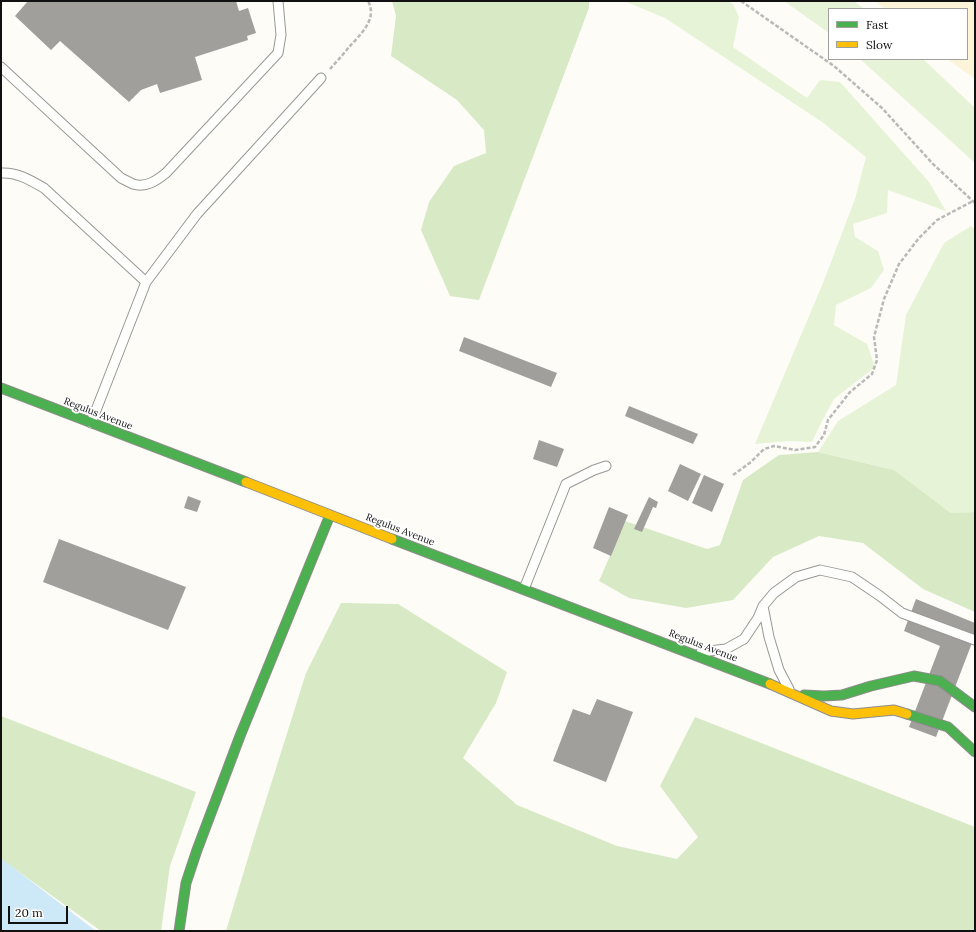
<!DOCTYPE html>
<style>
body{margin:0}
#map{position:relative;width:976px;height:932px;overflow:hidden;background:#fdfcf7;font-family:Lora,serif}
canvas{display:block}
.frame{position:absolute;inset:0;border:2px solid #111;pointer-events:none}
.legend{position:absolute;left:828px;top:8px;width:140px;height:52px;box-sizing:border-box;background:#fff;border:1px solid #a0a0a0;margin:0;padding:5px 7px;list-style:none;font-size:12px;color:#111}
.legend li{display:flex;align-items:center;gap:8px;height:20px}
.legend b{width:20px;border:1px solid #a0a0a0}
.scale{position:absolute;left:8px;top:906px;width:60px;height:18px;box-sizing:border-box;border:2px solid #111;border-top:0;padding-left:5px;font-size:12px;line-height:14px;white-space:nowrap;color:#111;-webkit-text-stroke:3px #fff;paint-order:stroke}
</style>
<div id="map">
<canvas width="976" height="932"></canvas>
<div class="frame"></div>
<ul class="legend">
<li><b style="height:5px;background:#4caf50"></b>Fast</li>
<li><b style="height:5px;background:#ffc107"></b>Slow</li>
</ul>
<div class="scale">20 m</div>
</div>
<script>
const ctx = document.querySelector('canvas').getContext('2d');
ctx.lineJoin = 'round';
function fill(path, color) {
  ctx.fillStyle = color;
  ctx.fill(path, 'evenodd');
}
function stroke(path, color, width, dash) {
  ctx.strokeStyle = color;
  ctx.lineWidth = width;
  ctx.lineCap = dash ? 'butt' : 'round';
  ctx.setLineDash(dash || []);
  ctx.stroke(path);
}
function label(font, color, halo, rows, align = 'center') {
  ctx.font = font + ' Lora,serif';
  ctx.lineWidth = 4;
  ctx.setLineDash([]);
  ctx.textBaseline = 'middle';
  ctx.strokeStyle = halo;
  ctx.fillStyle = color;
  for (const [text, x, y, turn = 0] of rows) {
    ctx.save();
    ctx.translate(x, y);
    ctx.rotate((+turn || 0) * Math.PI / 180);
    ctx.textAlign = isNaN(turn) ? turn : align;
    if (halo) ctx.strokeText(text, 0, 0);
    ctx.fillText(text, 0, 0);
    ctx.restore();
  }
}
const green = new Path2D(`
 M624,1H728L733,4L739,17L733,47L807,98L820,80L840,82L929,182L946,211L888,190L887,213L853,224L855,237L878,251L884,270L871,288L836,305L834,325L867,344L875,367L834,399L822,421L812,442L788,441L755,444L823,283L855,199L866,157L822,122L665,18Z
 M784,1H854L864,9H829V33Z
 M860,59H923L975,108V163Z
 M971,226L975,229V512L951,513L894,470L818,452L838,421L896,385L906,315L944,243Z`);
const forest = new Path2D(`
 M392,1H589V8L479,300L450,296L421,230L429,202L454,166L486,153L484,130L457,100L391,56L396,16Z
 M818,452L894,470L951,513L975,512V612L923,589L863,543L819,536L773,557L733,600L686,608L629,598L599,581L625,521L707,549L720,545L743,480L779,455Z
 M341,603L398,604L507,672L496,703L463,758L517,805L617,846L677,859L698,837L660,786L695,717L975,827V931H226L254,838L306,673Z
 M1,716L196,792L170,866L161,931H101L1,859Z`);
const sand = new Path2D(`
 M875,1H975V79L947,59H967V9H885Z`);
const water = new Path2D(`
 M1,859H2L96,931H1Z`);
const building = new Path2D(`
 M28,1H236L239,11L248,8L256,33L247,36L248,40L195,57L202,80L160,93L157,84L141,90L129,102L60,41L51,50L15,16Z
 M464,337L557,373L551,387L459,351Z
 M629,406L698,434L693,444L625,416Z
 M539,440L564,449L557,467L533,459Z
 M680,464L701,474L688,501L668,491Z
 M704,475L724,484L712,512L692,503Z
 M188,496L201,501L197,512L184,508Z
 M649,497L658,502L656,508L653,507L642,532L634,529Z
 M609,507L628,515L611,556L593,548Z
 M59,539L186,587L168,630L43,582Z
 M916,599L975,623V635L936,737L909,727L940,646L904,631Z
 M597,699L633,712L606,782L553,761L573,709L590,715Z`);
const path = new Path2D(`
 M741,1L834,66L882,108L933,164L975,203
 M330,69C336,62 343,55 349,47C360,35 378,19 368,1
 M733,475L751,462L764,449L774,446L795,450L815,447L824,435L828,420L850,392L872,374L877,360L874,337L884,299L899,264L919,238L937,220L973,201`);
const lane = new Path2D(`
 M1,67L121,178C125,180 129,182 133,184C146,188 156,181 166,173L278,53L281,35L278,1
 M1,173C17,172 30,180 44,188L146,282
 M91,423L146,282L197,214L321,78
 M524,589L566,484L594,470L606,466
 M763,606L769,637L779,670L789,689
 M701,652L726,649L744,639L758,618L763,606L774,593L796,577L820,570L852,577L880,596L902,613L975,640`);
const fast = new Path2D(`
 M1,388L246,482
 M392,539L770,684
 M804,695L824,696L842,695L871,686L914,676L940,681L975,707
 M907,714L948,727L975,752
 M179,931L186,883L197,850L240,736L330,515`);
const slow = new Path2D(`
 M246,482L392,539
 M770,684L831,711L853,714L894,710L907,714`);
const streetNames = [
 ["Regulus Avenue",98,414,21],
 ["Regulus Avenue",400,530,21],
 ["Regulus Avenue",703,646,21]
];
fill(green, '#e7f3d7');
fill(forest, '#d8eac5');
fill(sand, '#fcf4d9');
fill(water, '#cde8f7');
fill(building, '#a19f9c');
stroke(lane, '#979795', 11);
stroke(fast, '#8e8d8b', 11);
stroke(slow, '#8e8d8b', 11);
stroke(path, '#b9b9b8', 2.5, [4, 2]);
stroke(lane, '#fffffe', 9);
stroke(fast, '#4caf50', 9);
stroke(slow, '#ffc107', 9);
label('10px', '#111', '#fff', streetNames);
</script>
